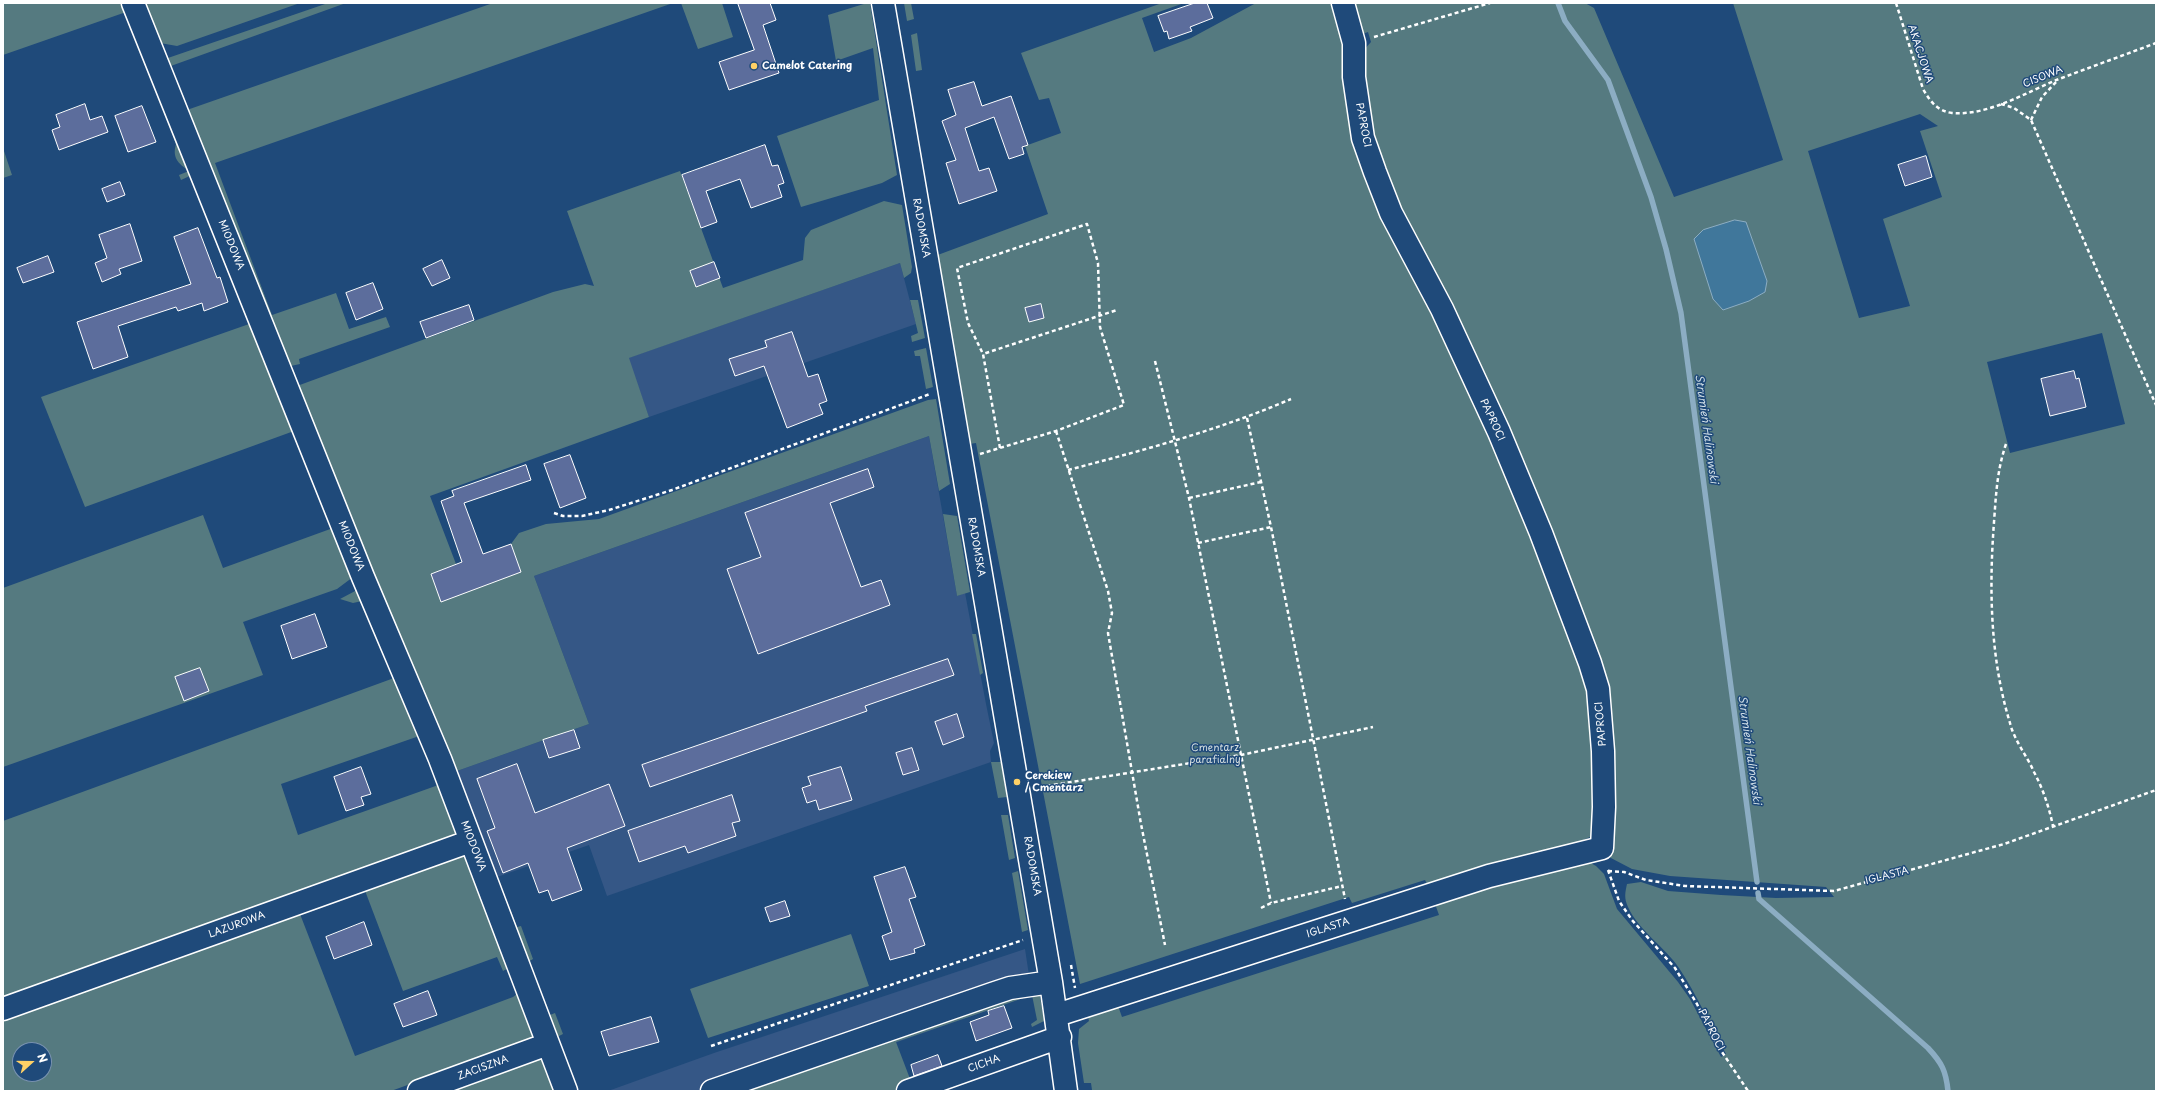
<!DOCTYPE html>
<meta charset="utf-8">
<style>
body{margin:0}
#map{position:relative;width:2159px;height:1094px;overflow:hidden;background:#1f4a7a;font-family:"Playpen Sans",sans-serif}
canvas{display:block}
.frame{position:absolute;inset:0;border:4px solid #fff;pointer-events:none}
.north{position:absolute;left:12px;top:1042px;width:40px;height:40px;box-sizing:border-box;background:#1f4a7a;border:1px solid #7992af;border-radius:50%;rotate:69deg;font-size:11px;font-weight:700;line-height:16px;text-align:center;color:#fff}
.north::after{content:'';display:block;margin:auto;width:14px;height:18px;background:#ffd166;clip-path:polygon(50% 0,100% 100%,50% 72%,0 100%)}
</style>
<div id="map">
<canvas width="2159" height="1094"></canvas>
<div class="frame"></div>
<div class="north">N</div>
</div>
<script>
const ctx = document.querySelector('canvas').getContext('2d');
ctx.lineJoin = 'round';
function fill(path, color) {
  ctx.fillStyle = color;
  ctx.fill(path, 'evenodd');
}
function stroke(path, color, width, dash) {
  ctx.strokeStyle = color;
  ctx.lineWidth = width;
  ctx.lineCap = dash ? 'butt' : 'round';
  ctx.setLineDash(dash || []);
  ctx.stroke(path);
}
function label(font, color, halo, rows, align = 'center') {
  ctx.font = font + ' "Playpen Sans",sans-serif';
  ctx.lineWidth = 3;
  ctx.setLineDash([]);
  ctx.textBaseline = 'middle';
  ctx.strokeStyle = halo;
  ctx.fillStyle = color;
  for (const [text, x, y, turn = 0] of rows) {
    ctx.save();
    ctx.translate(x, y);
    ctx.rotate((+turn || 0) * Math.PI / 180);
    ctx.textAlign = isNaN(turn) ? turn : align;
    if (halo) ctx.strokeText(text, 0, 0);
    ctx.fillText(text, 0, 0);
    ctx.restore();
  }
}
const built = new Path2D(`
 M900,263L916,324L649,417L628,358Z
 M929,436L957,596L965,593L986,704L994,743L990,751L991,762L607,896L589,845L497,877L457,771L589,724L534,576Z
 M1025,949L1032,995L757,1091H608L714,1053Z`);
const green = new Path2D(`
 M3,3H126L129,11L3,55Z
 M140,3H300L177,46L160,43Z
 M328,3H346L168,67L165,59Z
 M493,3H673L215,163L272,315L336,293L349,329L386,317L390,327L299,359L300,364L286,367L184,111Z
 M681,3H722L733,37L698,49Z
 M867,3H870L897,175L882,183L801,207L777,136L879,100L873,48L836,61L828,15Z
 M904,3H911L914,19L907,21Z
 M1162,3H1184L1142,18L1154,52L1191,38L1256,3H1339L1347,32L1352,83L1364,88L1361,69L1362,52L1371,42L1368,32L1357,36L1347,3H1585L1594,8L1674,197L1783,160L1733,3H2156V1091H1088L1092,1090L1091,1083H1084L1078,1043L1079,1029L1089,1021L1087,1013L1117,1003L1122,1017L1439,915L1434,901L1582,858L1596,866L1604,874L1617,909L1678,982L1690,999L1721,1057L1726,1054C1710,1025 1697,995 1679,968C1665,947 1639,931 1628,907C1624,898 1625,893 1627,884L1641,882L1668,891L1721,895L1776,898L1834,897L1826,887L1670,876L1632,869L1609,857L1610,808L1606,693L1603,677L1520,465L1445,304L1437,313L1584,657L1595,707L1596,826L1590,837L1568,847L1430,890L1425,880L1352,903L1349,897L1080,984L976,443L969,444L935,256L1048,214L1025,146L1061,133L1049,98L1039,100L1021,53ZM1920,114L1938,126L1920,131L1942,197L1883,219L1910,306L1859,318L1808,151ZM2102,333L2125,424L2010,453L1987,362Z
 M917,33L922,70L916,71L911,35Z
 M160,85L194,174L181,180L179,175L189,171C178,163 172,158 176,144L154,86Z
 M3,148L12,175L3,178Z
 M680,171L723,288L803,260L805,238L811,230L884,201L902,205L912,267L911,273L904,278L900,263L629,358L649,417L430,496L456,564L431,574L441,601L521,572L511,544L519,533L546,524L599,519L928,400L936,399L950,484L939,491L929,436L534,576L589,724L457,771L459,777L453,779L297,386L553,292L585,284L594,286L567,211Z
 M910,300H918L925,338L912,342L911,336L918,333Z
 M252,323L294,431L85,507L41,397Z
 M926,348L933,387L926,389L920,356H915L914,351Z
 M943,514L957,516L970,592L957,596Z
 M203,515L223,568L333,528L353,577L337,589L243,622L263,675L3,767V588Z
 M357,590L425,734L281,784L298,835L444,783L458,835L3,1004V821L394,678L362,601L353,603L340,599Z
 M972,634H976L983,673L980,675Z
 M991,762H1001L1007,797L998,798Z
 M466,797L517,927L521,926L533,959L528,962L461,800Z
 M1001,815H1008L1015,858L1009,860Z
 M467,852L512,966L503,971L497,957L403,991L364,888Z
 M1018,871L1028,930L1022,932L1012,873Z
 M300,914L355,1056L513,997L521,991L540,1037L391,1091H3V1021ZM20,1050H44V1074H20Z
 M851,934L869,986L708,1038L690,989Z
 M1039,990L1044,1021L1032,1027L1031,1024L1037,1020L1032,995L896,1042L912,1084L892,1091H729L893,1033Z
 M555,1013L563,1034L557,1037L578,1091H575L545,1017Z
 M543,1054L562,1091H441Z`);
const water = new Path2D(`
 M1735,220L1746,222L1767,281L1765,292L1749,301L1723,310L1713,299L1694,239L1703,230Z`);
const stream = new Path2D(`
 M1558,3L1565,21L1608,80L1651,197L1666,249L1681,313L1757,882
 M1758,893L1759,899L1928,1048C1942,1063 1946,1071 1948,1091`);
const building = new Path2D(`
 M738,3H770L776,20L763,25L779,73L729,90L719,62L754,50Z
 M1195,3H1207L1213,18L1190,27L1192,31L1169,39L1167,31L1164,32L1158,16Z
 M974,82L982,106L1011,96L1028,145L1022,147L1024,154L1009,159L994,117L965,128L979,171L989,168L997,191L959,204L946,163L956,160L942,121L956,115L948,90Z
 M85,104L90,120L102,116L108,132L59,150L52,130L60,127L56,115Z
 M142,106L156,142L128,152L115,116Z
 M765,145L772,166L778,165L784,183L778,185L782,197L751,208L740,179L706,191L717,222L701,228L682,175Z
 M1926,156L1932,177L1905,186L1898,165Z
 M120,182L125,195L107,202L102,189Z
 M130,224L142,261L119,269L121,274L102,282L95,263L107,258L99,235Z
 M198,228L217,278L220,277L228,302L204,311L202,303L178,311L176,307L118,326L128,357L93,369L77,322L191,284L174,237Z
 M48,256L54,272L23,283L17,268Z
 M442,260L450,278L432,286L423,269Z
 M714,262L720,278L696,287L690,271Z
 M373,283L383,309L356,320L346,293Z
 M1041,304L1044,318L1029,322L1025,308Z
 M469,305L474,320L426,338L420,322Z
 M792,332L808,377L818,374L827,401L819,404L823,414L787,428L764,366L735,376L729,359L767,347L765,341Z
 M2074,371L2076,379L2079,378L2086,407L2050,416L2041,379Z
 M570,455L586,498L560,508L544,464Z
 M526,465L531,480L464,503L483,554L511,544L521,572L441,602L431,574L462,562L441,501L454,496L452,491Z
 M868,469L874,487L830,503L861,587L881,580L890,605L758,654L727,569L761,557L745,513Z
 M315,614L327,647L292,659L281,626Z
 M948,659L954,675L865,706L867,711L650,787L642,765Z
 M200,668L209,691L184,701L175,677Z
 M957,714L964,737L943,745L935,722Z
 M574,730L580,748L549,758L543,740Z
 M912,748L919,770L903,775L896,753Z
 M517,764L535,813L609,784L625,826L567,848L582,890L552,901L548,890L539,893L528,863L503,873L487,831L495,828L477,779Z
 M361,767L371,794L361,797L364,805L346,811L334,777Z
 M841,767L852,800L819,810L816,800L807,803L802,788L811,785L808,777Z
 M732,795L740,821L732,823L736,836L688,853L685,846L639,862L628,831Z
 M905,867L916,897L909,899L925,945L914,949L915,953L890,960L882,936L892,932L874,877Z
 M785,901L790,916L770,922L765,908Z
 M364,922L372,945L334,959L326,937Z
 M428,991L437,1015L403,1027L394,1004Z
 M1004,1006L1012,1028L976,1041L970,1022L989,1015L988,1011Z
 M651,1017L659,1042L609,1056L601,1032Z
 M938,1055L942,1066L914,1076L911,1065Z`);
const path = new Path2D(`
 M1896,3L1923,89C1930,101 1937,111 1952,113C1989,116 2026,92 2059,79C2091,67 2124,55 2156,43
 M1374,37L1490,3
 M2001,104L2014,108L2031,120L2156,405
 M2031,120L2042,97L2057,81
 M1155,361L1189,498L1271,903
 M1247,418L1271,527L1345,899
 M1056,431L1108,591L1112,613L1108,633L1141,824L1165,945
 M2006,444C1997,470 1996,495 1994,522C1989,589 1990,658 2010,723C2014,740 2027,756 2034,772C2043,789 2049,807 2053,826
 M1000,448L983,354L1117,310
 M980,454L1056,431L1124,405L1100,327L1098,263L1087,224L957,268L968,323L983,354
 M1068,470C1144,450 1219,430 1291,399
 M1189,498L1261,482
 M554,513L563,516H582L609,510L672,490L930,394
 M1198,543L1271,527
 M1040,787L1241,755L1373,727
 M1608,870L1619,901L1632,920L1675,968L1697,1004L1716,1043L1748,1091
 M1608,871L1624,872L1646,880L1685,886L1834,891L2004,844L2156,790
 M1261,908L1271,903L1342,886
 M1071,965L1075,988
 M711,1046L1023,940`);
const minor = new Path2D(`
 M133,3L363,577L440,759L566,1091
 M883,3L1051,982L1066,1091
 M3,1009L471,841
 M1057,1015L1489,876L1602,848L1604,807L1603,751L1598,689L1590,663L1541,533L1499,432L1442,309L1391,213L1375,172L1363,138L1354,77V43L1343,3
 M419,1091L548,1044
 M712,1091L992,994L1010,988L1051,982
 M908,1091L1060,1037`);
const markers = [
 [754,66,4,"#ffd166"],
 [1017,782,4,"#ffd166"]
];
const streetNames = [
 ["AKACJOWA",1920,54,72],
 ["CISOWA",2043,77,-22],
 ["PAPROCI",1363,125,79],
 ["RADOMSKA",921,228,80],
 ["MIODOWA",231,245,68],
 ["PAPROCI",1492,420,65],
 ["MIODOWA",351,546,68],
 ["RADOMSKA",976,547,80],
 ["PAPROCI",1601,724,-95],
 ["MIODOWA",473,846,69],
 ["RADOMSKA",1032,866,80],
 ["IGLASTA",1887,876,-15],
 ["LAZUROWA",237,925,-20],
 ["IGLASTA",1328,928,-18],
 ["PAPROCI",1711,1030,63],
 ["CICHA",984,1064,-20],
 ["ZACISZNA",483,1068,-20]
];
const poiNames = [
 ["Camelot Catering",762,66],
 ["Cerekiew",1025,776],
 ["/ Cmentarz",1025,788]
];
const parkNames = [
 ["Cmentarz",1215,748],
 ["parafialny",1215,760]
];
const waterNames = [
 ["Strumień Halinowski",1706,429,82],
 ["Strumień Halinowski",1749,750,82]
];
fill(built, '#355786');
fill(green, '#557a80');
fill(water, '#40779b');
stroke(water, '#8cadc3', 1);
stroke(stream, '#8cadc3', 5.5);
fill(building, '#5c6d9c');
stroke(building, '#fff', 1);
stroke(minor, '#fff', 25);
stroke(path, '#fff', 2.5, [4, 3]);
stroke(minor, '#1f4a7a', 22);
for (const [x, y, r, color] of markers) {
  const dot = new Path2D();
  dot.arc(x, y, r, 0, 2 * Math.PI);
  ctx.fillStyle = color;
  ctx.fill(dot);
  stroke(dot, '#1f4a7a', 1.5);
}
label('10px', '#fff', '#1f4a7a', streetNames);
label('bold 10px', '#fff', '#1f4a7a', poiNames, 'left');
label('10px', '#d4dedf', '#1f4a7a', parkNames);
label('italic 11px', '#cfdde6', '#1f4a7a', waterNames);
</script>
